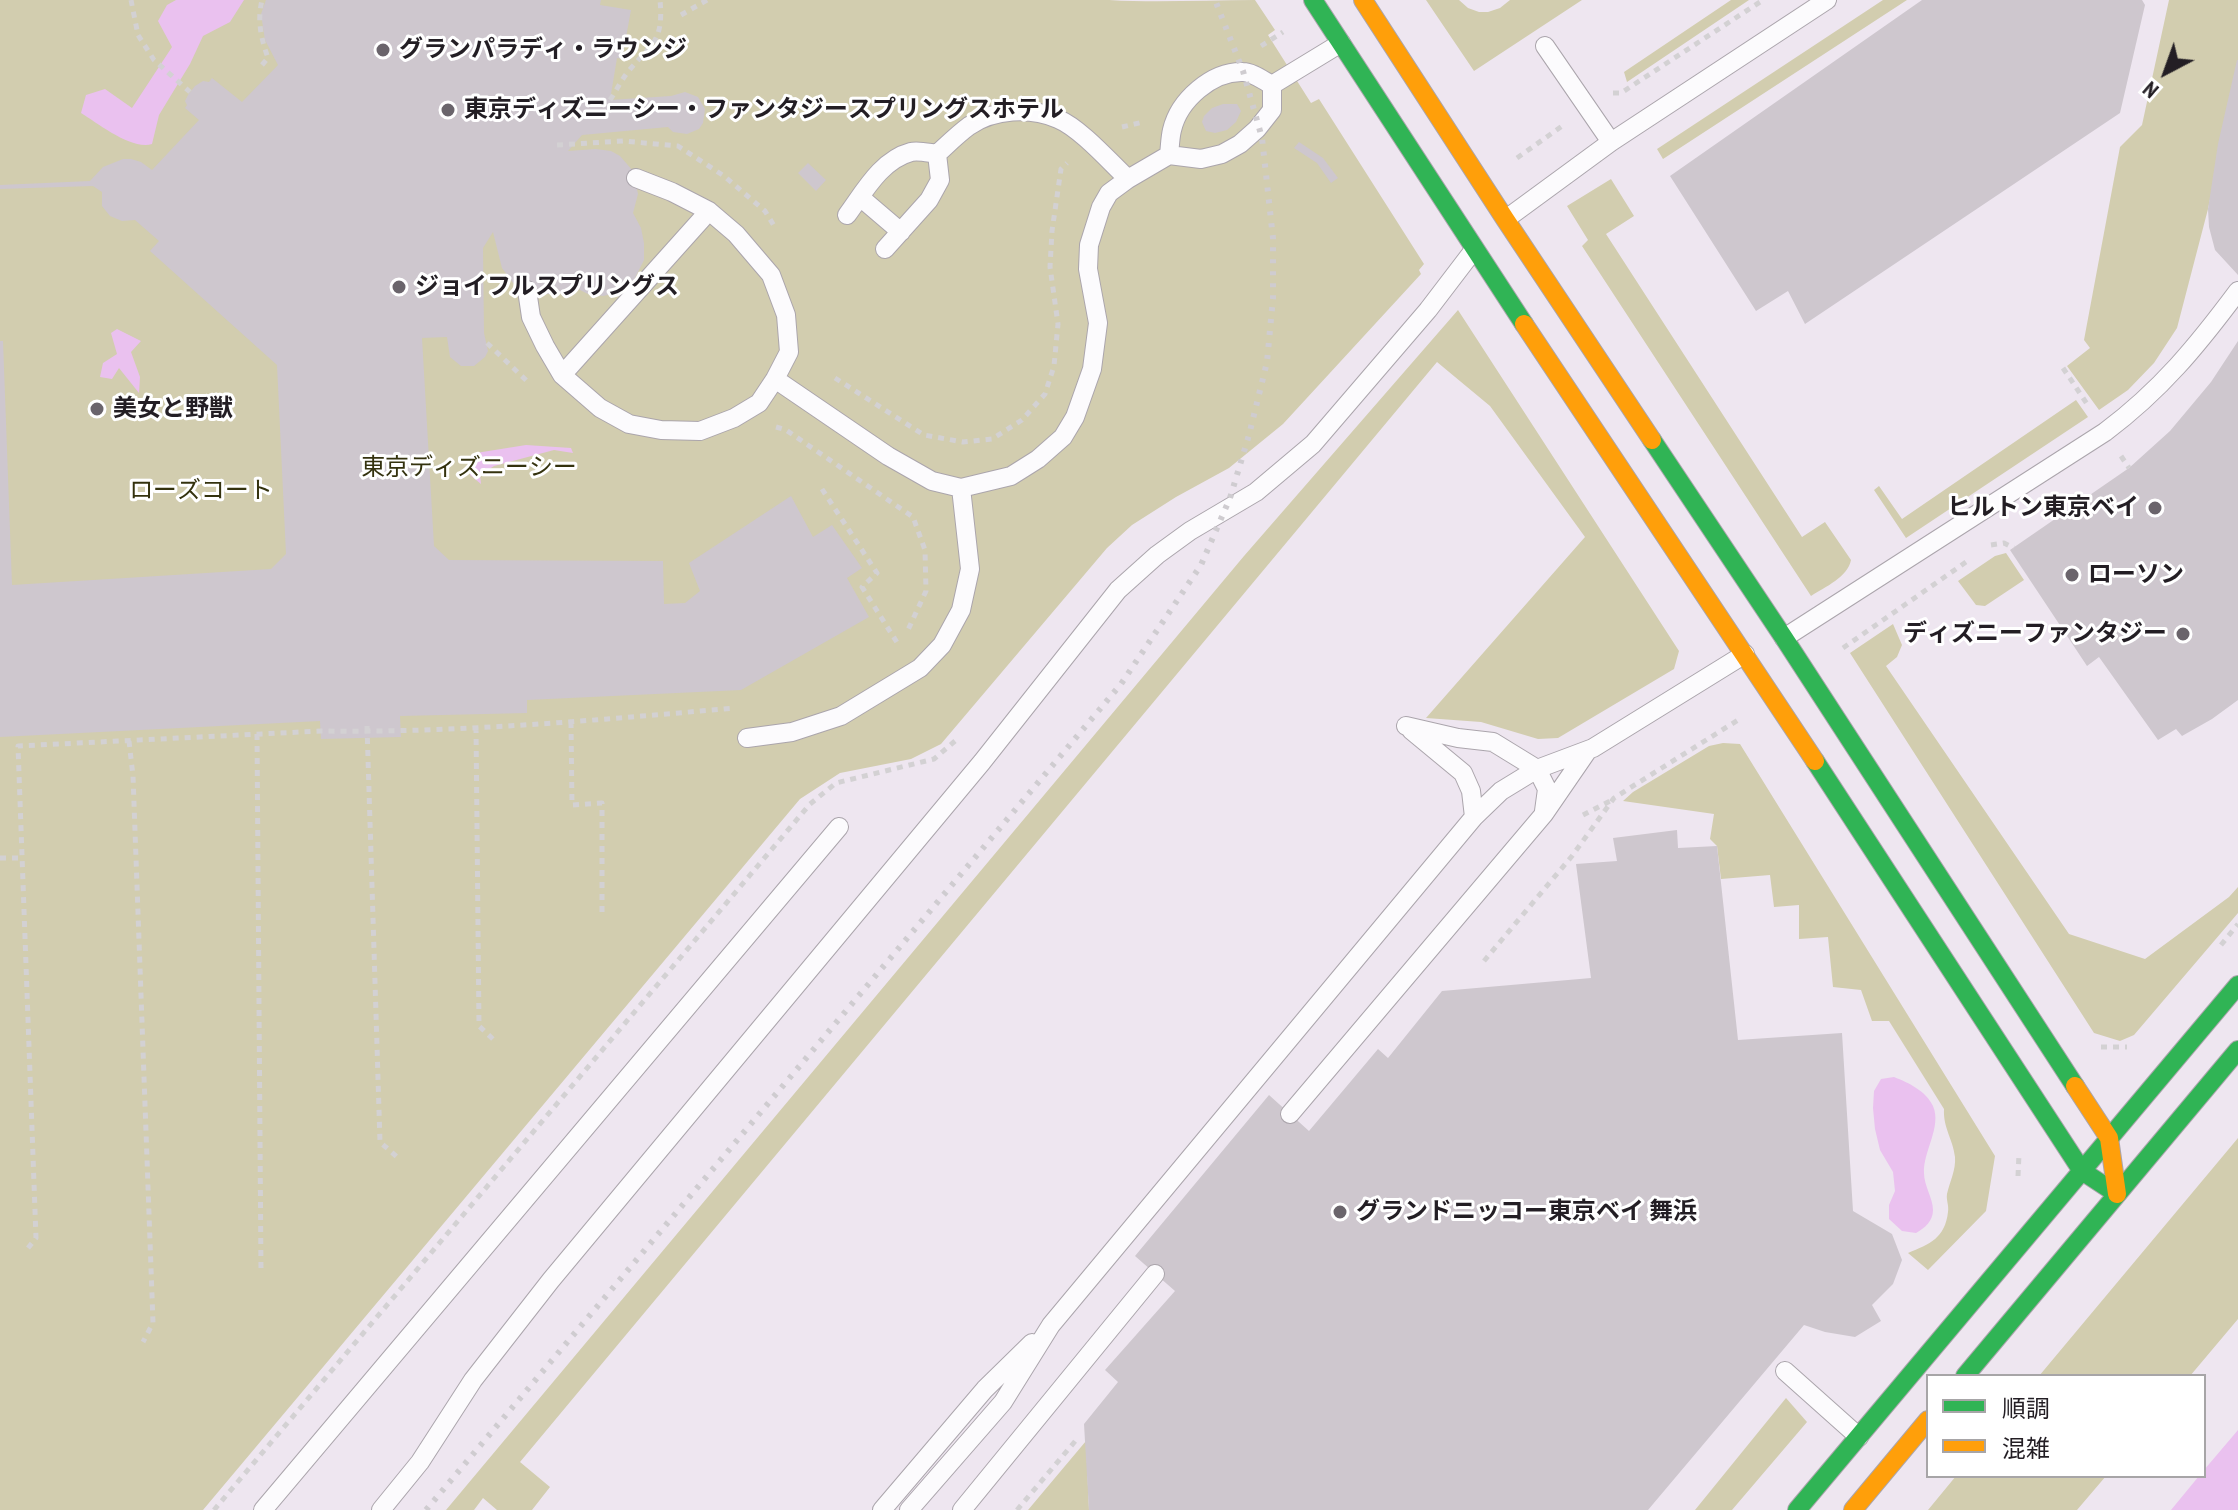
<!DOCTYPE html>
<meta charset="utf-8">
<style>
body{margin:0}
#map{position:relative;width:2238px;height:1510px;overflow:hidden;background:#eee6f0;font-family:"PT Sans Narrow","Noto Sans JP",sans-serif}
canvas{display:block}
.legend{position:absolute;left:1926px;top:1374px;width:280px;height:104px;box-sizing:border-box;background:#fff;border:2px solid #a7a5a7;margin:0;padding:10px 14px;list-style:none;font-size:24px;color:#231e24}
.legend li{display:flex;align-items:center;gap:16px;height:40px}
.legend b{width:40px;border:2px solid #a7a5a7}
.north{position:absolute;left:2126px;top:32px;width:80px;height:80px;-webkit-text-stroke:6px #fff;paint-order:stroke;rotate:221deg;font-size:22px;font-weight:700;line-height:32px;text-align:center;color:#231e24}
.north::after{content:'';display:block;margin:auto;width:28px;height:36px;background:#231e24;clip-path:polygon(50% 0,100% 100%,50% 72%,0 100%)}
</style>
<div id="map">
<canvas width="2238" height="1510"></canvas>
<ul class="legend">
<li><b style="height:10px;background:#30b455"></b>順調</li>
<li><b style="height:10px;background:#ff9f0a"></b>混雑</li>
</ul>
<div class="north">N</div>
</div>
<script>
const ctx = document.querySelector('canvas').getContext('2d');
ctx.lineJoin = 'round';
function fill(path, color) {
  ctx.fillStyle = color;
  ctx.fill(path, 'evenodd');
}
function stroke(path, color, width, dash) {
  ctx.strokeStyle = color;
  ctx.lineWidth = width;
  ctx.lineCap = dash ? 'butt' : 'round';
  ctx.setLineDash(dash || []);
  ctx.stroke(path);
}
function label(font, color, halo, rows, align = 'center') {
  ctx.font = font + ' "PT Sans Narrow","Noto Sans JP",sans-serif';
  ctx.lineWidth = 6;
  ctx.setLineDash([]);
  ctx.textBaseline = 'middle';
  ctx.strokeStyle = halo;
  ctx.fillStyle = color;
  for (const [text, x, y, turn = 0] of rows) {
    ctx.save();
    ctx.translate(x, y);
    ctx.rotate((+turn || 0) * Math.PI / 180);
    ctx.textAlign = isNaN(turn) ? turn : align;
    if (halo) ctx.strokeText(text, 0, 0);
    ctx.fillText(text, 0, 0);
    ctx.restore();
  }
}
const green = new Path2D(`
 M0,0H1109C1157,3 1206,0 1255,0L1275,30L1268,35L1311,103L1319,99L1424,264L1419,270L1421,274L1283,424L1229,468L1176,497L1132,525L1107,548L941,744L911,759L840,773L800,799L203,1510H0Z
 M1426,0H1459L1468,8L1479,12H1488L1500,8L1510,0H1582L1474,71Z
 M1731,0H1749L1627,82L1624,72Z
 M1883,0H1907L1663,159L1657,149Z
 M2169,0H2238V66L2208,209L2177,328L2154,363L2128,390L2099,410L2067,366L2090,348L2084,340L2120,147L2142,125Z
 M1611,179L1634,216L1606,234L1802,537L1825,522L1851,560C1848,577 1825,587 1811,596L1582,246L1588,240L1567,206Z
 M1458,310L1679,651L1674,669L1558,738L1538,739L1481,722L1426,718L1585,537L1490,406L1437,362L520,1462L550,1487L532,1510H497L483,1498L474,1510H446L1244,556Z
 M2076,400L2088,417L1906,538L1874,490L1879,486L1902,519Z
 M2006,553L2024,580L1985,606L1976,605L1958,581L1995,556Z
 M1893,624L1902,645L1897,657L1886,666L2069,934L2145,959L2229,897L2238,887V913L2134,1035L2120,1041L2094,1033L1850,653Z
 M1723,743L1740,744L1995,1156L1986,1211L1928,1270L1908,1253C1930,1244 1945,1238 1948,1212C1949,1205 1946,1200 1947,1194C1950,1181 1956,1170 1955,1157C1953,1139 1943,1128 1944,1109L1889,1021H1872L1861,990L1833,987L1828,937L1799,939V905L1774,907L1770,875L1721,879L1717,846L1710,839L1714,814L1623,801L1633,792L1709,746Z
 M2238,1138V1319L2190,1376H2039Z
 M1786,1398L1807,1422L1732,1510H1695Z
 M1086,1441L1089,1510H1028Z
 M1956,1476H2106L2077,1510H1928Z`);
const water = new Path2D(`
 M176,0H244L230,22L203,36L190,64L159,115L152,144C131,150 99,124 81,113L86,95L105,89L132,108L172,47L158,21L167,5Z
 M117,329L141,341L131,352L140,377L139,393L119,368L112,379L100,377L103,363L117,354L111,333Z
 M526,445L571,448L573,453L554,450L494,466L480,475L481,484L470,475L476,453Z
 M1894,1077C1909,1083 1926,1091 1933,1106C1942,1127 1923,1151 1924,1173C1924,1186 1933,1198 1933,1210C1933,1221 1925,1228 1916,1233L1902,1231L1889,1219V1205L1895,1191L1893,1172L1880,1150L1875,1129L1873,1108L1874,1091L1881,1079Z
 M2238,1430V1510H2171L2199,1476H2204V1470Z`);
const building = new Path2D(`
 M266,0H601L600,5L631,10L622,59L617,58L610,100L671,96L685,92L698,97L705,109L703,123L699,129L687,134L673,132L668,127L582,135L568,151L596,149L611,151L620,156L633,171L638,194L633,213L641,228L644,243V260L634,280L620,292L603,296L588,294L572,286L565,292L555,294H538L527,290L513,283L502,268L493,232L483,248L484,333L488,351L485,357L474,366H461L450,357L447,337L422,338L434,546L449,560L663,561L664,604L685,603L700,591L689,563L791,496L813,537L832,525L862,568L847,578L869,617L741,690L527,700V713L400,716L401,737L321,739L320,721L0,737V341H3L12,585L271,569L286,554L277,365L150,251L159,241L135,220L122,221L110,216L102,206V192L93,186L0,189V185L90,181L103,167L123,159H131L141,162L152,170L199,120L185,108L187,105L185,101L188,95L195,86L203,81L209,82L212,78L242,102L278,65L265,40L261,14Z
 M1922,0H2142L2145,5L2120,113L1805,324L1788,291L1756,311L1670,176Z
 M2237,60H2238V275L2215,250L2209,227L2208,209L2218,144Z
 M1223,104H1237L1241,111L1236,122L1227,130L1215,133L1206,131L1202,122L1204,116L1212,108Z
 M1299,142L1323,158L1338,178L1331,183L1317,163L1294,148Z
 M808,163L826,180L816,191L798,173Z
 M2238,341V700L2212,719L2182,736L2176,729L2158,740L2099,657L2087,666L2010,550L2129,468L2170,431L2211,382Z
 M1677,830L1678,848L1717,846L1738,1040L1842,1033L1853,1211L1892,1234L1902,1260L1893,1284L1872,1305L1881,1321L1855,1337L1825,1332L1804,1325L1648,1510H1089L1084,1424L1118,1382L1105,1370L1175,1291L1135,1256L1269,1095L1309,1131L1378,1049L1388,1058L1442,991L1591,978L1576,864L1617,861L1613,838Z`);
const path = new Path2D(`
 M131,0L138,35L154,60L190,92
 M681,15L707,0
 M1261,46L1283,32
 M262,65L268,58C261,38 257,21 262,0
 M1613,93H1621L1763,0
 M610,100C616,91 621,81 627,73C651,43 664,43 660,0
 M1122,127L1143,122
 M557,145L623,141L678,146L724,176L765,211L776,229
 M1517,158L1565,124
 M487,343L528,382
 M2063,368L2089,407
 M835,378L924,435L963,442L992,439L1022,420L1045,394L1054,366L1058,324L1050,267L1052,231L1061,169L1067,163
 M776,427L786,430L913,517L925,550L926,591L907,632
 M2121,456L2129,468
 M822,489L877,573L862,587L898,644
 M1991,545L2004,543L2014,548
 M1843,648L1966,562
 M571,722L572,805L602,803V916
 M367,726L380,1142L397,1157
 M476,727L479,1026L495,1041
 M257,734L261,1272
 M129,741L133,776L153,1323L143,1342
 M1583,815L1610,801
 M0,858H22
 M2221,945L2238,924
 M1484,961L1572,856L1614,798L1738,720
 M2101,1047H2127
 M2018,1176L2019,1154
 M28,1248L36,1238L18,746L321,731C459,733 597,720 735,708
 M214,1510L810,804L836,783L934,759L955,741
 M1017,1510L1077,1439`);
const lane = new Path2D(`
 M1545,46L1611,142
 M1272,85L1341,43
 M1169,155C1170,147 1170,138 1172,130C1179,100 1212,71 1243,72C1252,72 1264,81 1272,85
 M860,197L901,232
 M847,215C864,192 881,160 911,152C918,150 929,153 937,154C947,145 958,134 969,126C994,109 1030,107 1058,119C1080,128 1110,162 1128,179
 M1506,219L1611,142L1827,0
 M885,249L929,200L940,180L937,154
 M527,290L531,317L545,346L562,375L600,408L629,424L661,430L700,431L734,418L759,403L775,379L789,352L786,315L771,275L736,234L709,211L672,192L636,178
 M562,375L709,211
 M961,488L1011,476L1038,459L1063,437L1075,417L1092,369L1098,323L1088,269L1089,245L1101,207L1109,193L1128,179L1169,155L1201,159L1222,154L1240,144L1257,129L1272,110V85
 M1784,638L2105,432C2161,390 2197,346 2238,291
 M1406,726L1458,738L1493,742L1537,769L1547,789L1544,811
 M1411,730L1463,773L1471,791L1474,817
 M747,738L792,732L841,716L920,668L942,645L961,610L970,569L961,488L932,481L888,456L775,379
 M1290,1114L1544,814L1588,750
 M1785,1371L1859,1437
 M263,1510L839,827
 M381,1510L420,1462L473,1380L551,1280L982,762L1118,590L1157,555L1190,531L1256,492L1313,444L1428,310L1473,251
 M882,1510L985,1389L1032,1343
 M909,1510L1003,1402L1051,1325L1474,817L1501,791L1537,769L1593,748L1745,654
 M962,1510L1155,1274`);
const fast = new Path2D(`
 M1313,0L1524,324
 M1652,440L1784,638L2075,1086
 M1815,761L2082,1171L2117,1194
 M1965,1376L2238,1050
 M1797,1510L2238,985`);
const slow = new Path2D(`
 M1363,0L1505,219L1652,440
 M1524,324L1815,761
 M2075,1086L2109,1138L2117,1194
 M1853,1510L1928,1420`);
const rail = new Path2D(`
 M426,1510L1121,684L1201,565L1230,498L1249,435L1267,362L1273,298V238L1262,138L1243,71L1215,0`);
const markers = [
 [383,50,8,"#6a646b"],
 [448,110,8,"#6a646b"],
 [399,287,8,"#6a646b"],
 [97,409,8,"#6a646b"],
 [2155,508,8,"#6a646b"],
 [2072,575,8,"#6a646b"],
 [2183,634,8,"#6a646b"],
 [1340,1212,8,"#6a646b"]
];
const poiNames = [
 ["グランパラディ・ラウンジ",399,50],
 ["東京ディズニーシー・ファンタジースプリングスホテル",464,110],
 ["ジョイフルスプリングス",415,287],
 ["美女と野獣",113,409],
 ["ヒルトン東京ベイ",2139,508,"right"],
 ["ローソン",2088,575],
 ["ディズニーファンタジー",2167,634,"right"],
 ["グランドニッコー東京ベイ 舞浜",1356,1212]
];
const parkNames = [
 ["東京ディズニーシー",469,468],
 ["ローズコート",201,491]
];
fill(green, '#d2cdaf');
fill(water, '#eac1ef');
fill(building, '#cec7ce');
stroke(lane, '#aba5ac', 20);
stroke(fast, '#aba5ac', 20);
stroke(slow, '#aba5ac', 20);
stroke(path, '#d3d1d3', 5, [6, 6]);
stroke(lane, '#fcfbfd', 18);
stroke(fast, '#30b455', 18);
stroke(slow, '#ff9f0a', 18);
stroke(rail, '#cfccd0', 6, [4, 8]);
for (const [x, y, r, color] of markers) {
  const dot = new Path2D();
  dot.arc(x, y, r, 0, 2 * Math.PI);
  ctx.fillStyle = color;
  ctx.fill(dot);
  stroke(dot, '#fff', 3);
}
label('bold 24px', '#231e24', '#fff', poiNames, 'left');
label('24px', '#34320e', '#fff', parkNames);
</script>
